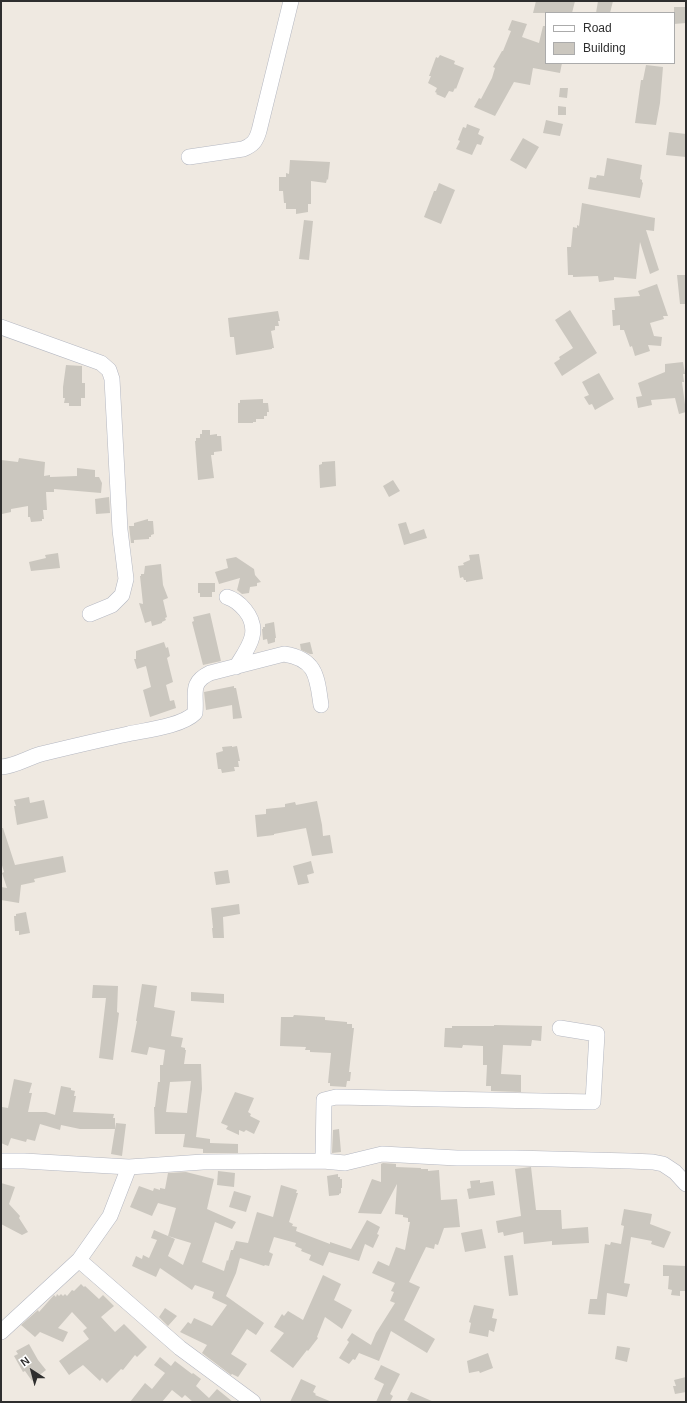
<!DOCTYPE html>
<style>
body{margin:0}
#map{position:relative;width:687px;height:1403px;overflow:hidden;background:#efe9e1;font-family:Arial,sans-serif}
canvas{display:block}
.frame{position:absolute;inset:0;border:2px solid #2e2e2e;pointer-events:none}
.legend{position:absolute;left:545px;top:12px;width:130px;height:52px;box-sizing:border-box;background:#fff;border:1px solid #ababab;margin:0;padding:5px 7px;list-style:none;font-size:12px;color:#2e2e2e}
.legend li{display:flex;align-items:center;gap:8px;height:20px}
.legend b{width:20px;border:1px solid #ababab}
.north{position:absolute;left:12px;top:1351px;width:40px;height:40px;-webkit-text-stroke:3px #fff;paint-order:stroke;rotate:324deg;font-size:11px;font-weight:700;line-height:16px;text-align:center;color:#2e2e2e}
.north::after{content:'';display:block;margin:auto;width:14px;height:18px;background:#2e2e2e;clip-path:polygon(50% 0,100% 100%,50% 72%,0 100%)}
</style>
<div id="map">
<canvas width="687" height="1403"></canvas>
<div class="frame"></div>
<ul class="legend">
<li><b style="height:5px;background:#fff"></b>Road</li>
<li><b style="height:11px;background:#cbc7bf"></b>Building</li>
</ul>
<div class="north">N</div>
</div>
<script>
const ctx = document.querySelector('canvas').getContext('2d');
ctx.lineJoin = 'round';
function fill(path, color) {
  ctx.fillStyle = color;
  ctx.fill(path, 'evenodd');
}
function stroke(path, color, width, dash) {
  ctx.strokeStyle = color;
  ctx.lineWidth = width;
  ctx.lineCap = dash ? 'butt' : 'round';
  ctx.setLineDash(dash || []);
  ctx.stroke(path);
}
const building = new Path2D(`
 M536,1H575L572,13H533Z
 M598,1H613L610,13H596Z
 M674,7H686V23L674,24Z
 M512,20L527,24L522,37L539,43L543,26H546V63H562L560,73L533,68L530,85L514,82L495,116L474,107L479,98L481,99L492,78L495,68L493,67L502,51H503L511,31L508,30Z
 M440,55L455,61L454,64L464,68L456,89L455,88L453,92L449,91L445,98L436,94L437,93L435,92L437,88L428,83L431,76H429L436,57L438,58Z
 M646,65L663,67L660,103L656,125L635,123L641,80H643Z
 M560,88H568L567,98L559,97Z
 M558,106L566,107V115H558Z
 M546,120L563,124L560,136L543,133Z
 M467,124L480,129L478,134L484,137L481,145L477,144L472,155L456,149L460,141L458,140L463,127L466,128Z
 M669,132L686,134V157L666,155Z
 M523,138L539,147L526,169L510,160Z
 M607,158L642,165L640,179L642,180V182L643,183L640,198L588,189L590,177L596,178L597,175L604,176Z
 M290,160L330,162L328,180L327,179L326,183L311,181V204H308V212L296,214V209H286V203H284L283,191H279V177H286V173L289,174Z
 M439,183L455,190L441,224L424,217L434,191H436Z
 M582,203L655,218L654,231L646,230L659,270L650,274L640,242L636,279L614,277V280L599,282L598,276L573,277V275H568L567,247H571L573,227L577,228V225L579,226Z
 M304,220L313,221L309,260L299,259Z
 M677,275H686V304H680Z
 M657,284L668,316H663L664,319L650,323L654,336L662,337L661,346L648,345L650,351L635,356L632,346L630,347L624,330H620V325L613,326L612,310H615L614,298L640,296L638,291Z
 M570,310L597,353L562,376L554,363L560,359L559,357L573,348L555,320Z
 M278,311L280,321H278L279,326H275V330L271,331L274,348H272V349L236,355L234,337H230L228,318Z
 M683,362L685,374H683L684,382H682L686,412L679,414L675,398L651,400L652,405L638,408L636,397L642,396L638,383L665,372V364Z
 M66,365L82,366V383H85V398H81V406H69V403H64L65,398H63V387Z
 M599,373L614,399L595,410L592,404L589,405L584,397L589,395L582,382Z
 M263,399V403H268L269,412H267V416H264V419H256V422H253V423H238V403H240V400Z
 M202,430H210V435L217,434V436H221L222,451L214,452V455H211L214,478L198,480L195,441H196V438H200V434H202Z
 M19,458L45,462L44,476L50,475V477L77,476V468L95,470V477H99L102,483L101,493L54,489V492H46L47,510H43L44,519H42V521L31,522L30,517H28V506L11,509V512L2,514L1,460L18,462Z
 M335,461L336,486L320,488L319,465L322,464V462Z
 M393,480L400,491L389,497L383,486Z
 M109,497L110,513L96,514L95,499Z
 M148,519V521H153L154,534L151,535V537H149V539L134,540V543H131L129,526H134V523Z
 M406,522L410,534L424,529L427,538L404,545L398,524Z
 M58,553L60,568L31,571L29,562L46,558L45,555Z
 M479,554L483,579L466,582V580H464L463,577L460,578L458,566L464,565L463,563L470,560L469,555Z
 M236,557L254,569L255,575L261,582L257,583V586L250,587L249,593L242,594L237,590L240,578L219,584L215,572L228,568L226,559Z
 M161,564L163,585L168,598L163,600L167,617L165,618L166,620L162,622V623L152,626L151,621L145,623L139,603L143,604L140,576H141V574H144L145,566Z
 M198,583H215V592H212V597H200V593H198Z
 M210,613L221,661L203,665L192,622L194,621L193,617Z
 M274,622L276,638H275V642L268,644L267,639L263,640L262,629H263V627H265V624Z
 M164,642L166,648L168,647L170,656L167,658L173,682L166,685L170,701L174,700L176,708L150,717L143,690L151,687L146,666L137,669L134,659H136V651Z
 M310,642L313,654H310L301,650L300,644Z
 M234,686V688H236L242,718L233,719L232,705L206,710L204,692Z
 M232,746V747L237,746L240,761H238L239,767H234L235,771L222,773L221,769H218L216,753L223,751L222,747Z
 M29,797L30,803L44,800L48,818L17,825L14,806H16L14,800Z
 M317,801L322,825L323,836L330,835L333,853L312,856L306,828L274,834V835L257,837L255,815L266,814V809L285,807V804L295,802L296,805Z
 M1,828H3L15,865L63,856L66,872L34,879L35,882L21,885L19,903L1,900V887L7,888L2,873L4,872L1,862Z
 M311,861L314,873L307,875L309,883L298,885L293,866Z
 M228,870L230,883L216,885L214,872Z
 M239,904L240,914L223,917L224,938H213L212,928H213L211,908Z
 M26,912L30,933L19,935V931H15L14,916H16V914Z
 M142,984L157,986L154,1007L175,1011L171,1036L183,1038L181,1047L185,1048V1050H186L184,1064H201L202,1089L196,1137L210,1139V1143L238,1144V1153H203V1149L183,1147L185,1134H155L154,1107H155L158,1082H160V1065H163L165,1050L149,1047L147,1055L131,1052L137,1021H136ZM191,1081L187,1113L166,1112L170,1082Z
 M93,985L118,986L117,1012L119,1013L113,1060L99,1058L106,998H92Z
 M191,992L224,994V1003L191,1001Z
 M294,1015L325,1017V1020L347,1022V1024H352V1028H354L349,1072H351L350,1081H347L346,1087L330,1086V1083H328L331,1053L310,1052V1050H305L306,1047L280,1046L281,1017H293Z
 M494,1025L542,1026L541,1041L532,1040L531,1046L503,1045L501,1074L521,1075V1092L491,1091V1086H486L487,1065H483V1046L463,1045L462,1048L444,1047L445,1028H452V1026H494Z
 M14,1079L32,1083L29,1093H32L28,1112H46L55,1115L61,1086L71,1088V1090L75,1091L74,1096H76L73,1112L114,1114L113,1118H115V1129H80L61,1125L60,1130L40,1124L35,1141L27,1139L26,1142L11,1138L8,1146L1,1143L2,1107L8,1108Z
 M235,1092L254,1098L248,1112L251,1114L250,1116L260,1121L254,1134L246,1130L244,1132L239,1130V1135L226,1129L228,1126L221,1123Z
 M116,1123L126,1124L122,1156L111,1154Z
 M339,1129L341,1152L332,1153L333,1130Z
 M383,1163L396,1164V1167L421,1168V1169H428V1171L439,1170L441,1200L457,1199L460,1227L444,1228L438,1245L435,1244L434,1249L426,1247L409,1282L420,1287L404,1320L435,1339L427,1353L391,1331L379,1361L359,1353L355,1360L353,1359L349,1364L339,1358L349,1342L347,1340L352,1333L371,1345L376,1333L395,1303L390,1301L394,1292L391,1291L395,1283L372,1273L378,1261L389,1266L396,1247L405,1250L410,1222H408V1218L403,1217V1215L395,1214L397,1184L381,1214L358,1213L372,1179L381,1182V1164Z
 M531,1167L536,1210H561L562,1229L588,1227L589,1243L552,1245V1241L524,1244L523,1232L504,1236L503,1232L498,1233L496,1221L521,1216L515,1169Z
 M218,1171L235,1173L234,1187L217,1185Z
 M186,1172L214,1179L207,1209L236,1222L232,1229L215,1222L202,1262L224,1271L227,1260L228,1261L231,1250H233L236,1241L248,1243L257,1212L273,1217L281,1185L297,1190L296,1193H298L289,1222L293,1224L292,1226L297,1227L296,1231L330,1244V1242L351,1249L367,1220L380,1227L377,1234L379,1235L373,1248L365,1244L359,1261L329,1252L323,1266L309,1260L311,1255L301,1251L302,1249L295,1246L296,1243L274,1237L269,1252L273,1254L269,1266L265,1265L264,1266L240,1258L236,1273L226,1296L264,1323L256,1335L247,1329L231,1354L247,1364L238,1377L232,1374L231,1375L202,1353L207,1345L180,1332L188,1322L191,1324L194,1318L212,1326L227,1305L212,1298L214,1292L195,1285L192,1290L160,1268L156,1277L132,1266L136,1256L142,1259L143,1255L149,1258L157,1240L151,1238L154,1230L175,1239L168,1256L183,1265L191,1243L168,1236L176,1208L158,1203L152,1216L130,1207L139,1186L153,1191L154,1188L160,1190V1188L165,1189L168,1173Z
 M338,1174V1177H340V1179H342V1188H341V1193L339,1194V1195L329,1196L327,1176Z
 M480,1180V1183L493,1181L495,1195L469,1199L467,1189L471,1188L470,1181Z
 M1,1183L15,1187L9,1204L20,1216L19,1218L28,1232L22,1235L1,1224Z
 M234,1191L251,1196L246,1212L229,1207Z
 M624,1209L652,1214L650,1224L671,1232L664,1248L651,1244L652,1241L631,1237L624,1283L630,1284L627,1297L607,1293L605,1315L588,1314L590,1299H597L605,1244L610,1245L611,1242L621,1244L624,1226L621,1225Z
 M482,1229L486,1248L465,1252L461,1233Z
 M513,1255L518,1295L509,1296L504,1256Z
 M663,1265L686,1266V1291H680V1296L671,1295L672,1290L668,1289L669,1276H663Z
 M323,1275L341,1284L334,1300L352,1310L342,1329L325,1317L317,1337L318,1338L308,1351L307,1350L293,1368L270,1351L284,1333L274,1327L282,1314L284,1316L288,1311L303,1320Z
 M81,1284L84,1287L85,1286L99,1299L103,1295L114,1306L101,1317L115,1332L124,1324L147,1347L137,1357L135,1355L123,1370L121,1369L107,1383L102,1378L100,1381L83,1365L69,1375L59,1361L89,1339L83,1331L87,1328L72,1312L58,1328L68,1332L63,1342L40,1332L35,1337L21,1325L38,1310L39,1312L54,1295L56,1297L57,1294L59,1296L61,1294L63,1296L65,1294L67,1296L72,1290L74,1291Z
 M474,1305L494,1309L492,1318L497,1319L494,1332L489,1330L488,1337L469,1333L471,1323L469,1322Z
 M165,1308L177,1316L168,1326L159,1317Z
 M29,1344L38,1360L46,1370L32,1381L25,1371L23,1372L14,1356L18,1354L16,1351Z
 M617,1346L630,1348L627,1362L615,1359Z
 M488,1353L493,1368L480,1373L479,1371L469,1373L467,1361Z
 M160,1357L171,1366L175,1361L192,1374L193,1373L201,1379L196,1386L209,1398L217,1389L233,1402H193L185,1395L182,1398L172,1390L162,1402H130L145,1383L152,1389L165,1373L154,1365Z
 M381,1365L400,1374L390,1394L393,1396L390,1402H376L384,1384L374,1379Z
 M686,1377V1392L675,1394L673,1386H676L674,1380Z
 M301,1379L316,1386L313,1392L316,1394L315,1395L332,1402H290Z
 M411,1392L434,1402H412L407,1400Z`);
const minor = new Path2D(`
 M189,157L243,149C253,145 256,141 259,131L291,1
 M1,327L101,363L109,370L112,379L120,530L126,579L122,595L112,605L90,614
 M227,597C234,599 240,604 245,610C262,631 248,648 236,667
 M1,767C16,766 27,758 41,754C70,747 99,740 128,734C147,730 182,726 195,713C197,694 189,683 210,673L284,654C317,659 317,678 321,705
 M1,1161H24L129,1167L203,1162L323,1161L345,1163L382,1154L457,1158H514L630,1161L653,1162L663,1164L675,1172L686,1184
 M323,1161L324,1100L336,1097L593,1102L597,1034L560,1028
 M79,1260L180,1348L253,1402
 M1,1332L79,1260L110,1216L129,1167`);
fill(building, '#cbc7bf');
stroke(minor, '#b4b7c1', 16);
stroke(minor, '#fff', 15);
</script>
